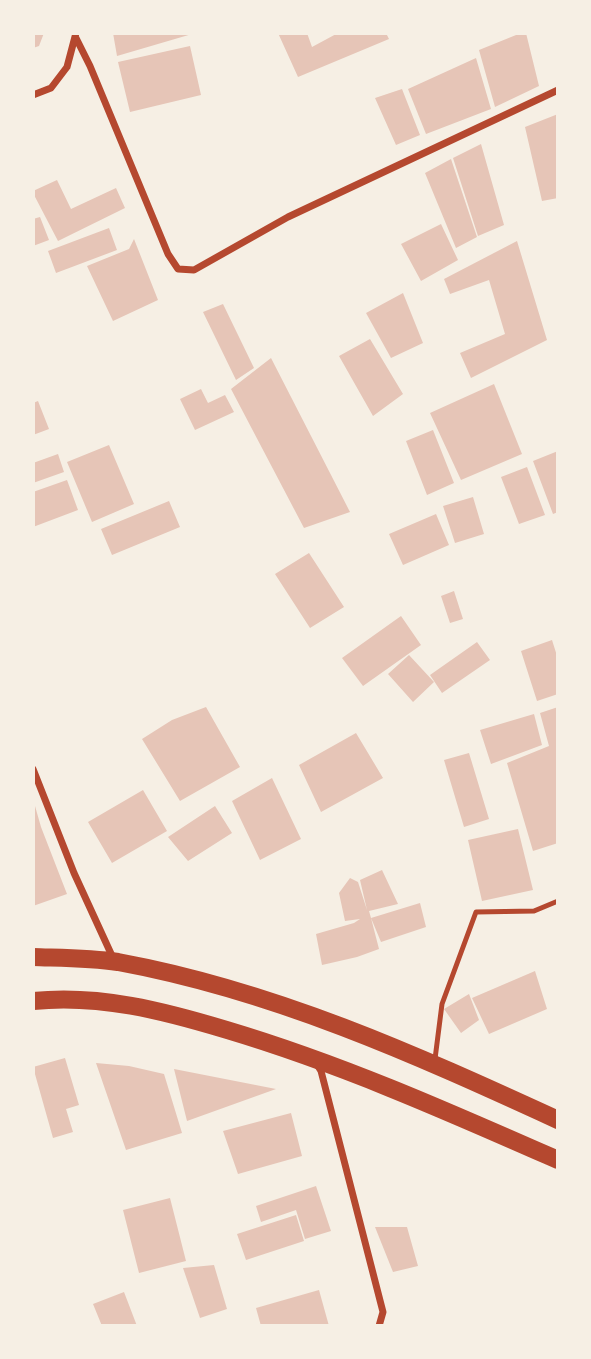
<!DOCTYPE html>
<style>
body{margin:0}
#map{position:relative;width:591px;height:1359px;overflow:hidden;background:#f6efe4;font-family:Overpass,sans-serif}
canvas{display:block}
.frame{position:absolute;inset:0;border:35px solid #f6efe4;pointer-events:none}
</style>
<div id="map">
<canvas width="591" height="1359"></canvas>
<div class="frame"></div>
</div>
<script>
const ctx = document.querySelector('canvas').getContext('2d');
ctx.lineJoin = 'round';
function fill(path, color) {
  ctx.fillStyle = color;
  ctx.fill(path, 'evenodd');
}
function stroke(path, color, width, dash) {
  ctx.strokeStyle = color;
  ctx.lineWidth = width;
  ctx.lineCap = dash ? 'butt' : 'round';
  ctx.setLineDash(dash || []);
  ctx.stroke(path);
}
const building = new Path2D(`
 M33,33H44L39,46L33,48Z
 M113,33H192V34L117,56Z
 M278,33H307L312,47L338,33H386L389,39L298,77Z
 M521,33H526L539,86L495,107L479,50Z
 M190,46L201,95L130,112L118,62Z
 M476,58L491,109L426,134L408,89Z
 M402,89L420,135L396,145L375,98Z
 M558,114V198L542,201L525,127Z
 M481,144L504,225L478,236L453,158Z
 M451,159L477,237L456,248L425,173Z
 M57,180L71,209L116,188L125,208L58,241L33,193V191Z
 M40,217L49,240L33,246V219Z
 M441,224L458,260L421,281L401,244Z
 M109,228L117,250L56,273L48,251Z
 M134,239L158,300L113,321L87,266L129,249Z
 M517,241L547,340L471,378L460,353L505,334L489,280L450,294L444,279Z
 M403,293L423,343L391,358L366,313Z
 M223,304L254,368L236,380L203,312Z
 M370,339L403,394L373,416L339,356Z
 M271,358L350,512L304,528L231,389Z
 M494,384L522,454L461,480L430,413Z
 M201,389L208,403L225,395L234,412L195,430L180,399Z
 M38,401L49,429L33,435V403Z
 M433,430L454,483L427,495L406,441Z
 M109,445L134,504L92,522L67,462Z
 M558,451V512L553,514L533,461Z
 M58,454L64,472L33,483V463Z
 M527,467L545,515L519,524L501,477Z
 M67,480L78,510L33,527V492Z
 M473,497L484,534L455,543L443,506Z
 M169,501L180,527L112,555L101,529Z
 M436,514L449,545L403,565L389,534Z
 M309,553L344,607L310,628L275,574Z
 M454,591L463,619L450,623L441,596Z
 M401,616L421,645L363,686L342,658Z
 M552,640L558,659V694L537,701L521,651Z
 M477,642L490,660L442,693L430,675Z
 M409,655L434,682L413,702L388,674Z
 M206,707L240,767L180,801L142,739L172,720Z
 M558,707V843L533,851L507,763L549,746L540,713Z
 M534,714L542,745L491,764L480,730Z
 M356,733L383,778L321,812L299,765Z
 M469,753L489,819L464,827L444,760Z
 M272,778L301,839L260,860L232,801Z
 M143,790L167,831L112,863L88,822Z
 M33,799L41,827L67,894L33,906Z
 M215,806L232,833L188,861L168,837Z
 M518,829L533,890L482,901L468,840Z
 M382,870L398,904L369,911L371,918L420,903L426,927L381,942L371,918L379,949L357,957L322,965L316,934L354,923L360,919L345,921L339,893L350,878L358,882L367,910L360,880Z
 M535,971L547,1009L489,1034L472,998Z
 M469,994L479,1020L461,1033L444,1009Z
 M65,1058L79,1105L66,1109L73,1132L53,1138L33,1067Z
 M96,1063L129,1066L164,1074L182,1133L126,1150Z
 M174,1069L276,1089L187,1121Z
 M291,1113L302,1156L238,1174L223,1131Z
 M316,1186L331,1231L305,1239L296,1210L261,1222L256,1206Z
 M170,1198L186,1261L139,1273L123,1210Z
 M296,1215L304,1241L246,1260L237,1234Z
 M375,1227H407L418,1266L393,1272Z
 M214,1265L227,1309L200,1318L183,1268Z
 M319,1290L329,1326H261L256,1308Z
 M124,1292L137,1326H102L93,1304Z`);
const service = new Path2D(`
 M435,1059L442,1004L476,912L534,911L558,901`);
const minor = new Path2D(`
 M76,38L90,66L168,254L178,269L194,270L288,217L558,90
 M33,95L51,88L67,67L76,33
 M33,769L74,873L113,958
 M316,1063L321,1071L383,1312L379,1326`);
const primary = new Path2D(`
 M33,957C61,958 91,958 118,962C275,991 414,1054 558,1120
 M33,1001C99,994 164,1011 227,1030C341,1064 449,1112 558,1160`);
fill(building, '#e6c5b7');
stroke(service, '#b5482f', 5);
stroke(minor, '#b5482f', 7);
stroke(primary, '#b5482f', 18);
</script>
